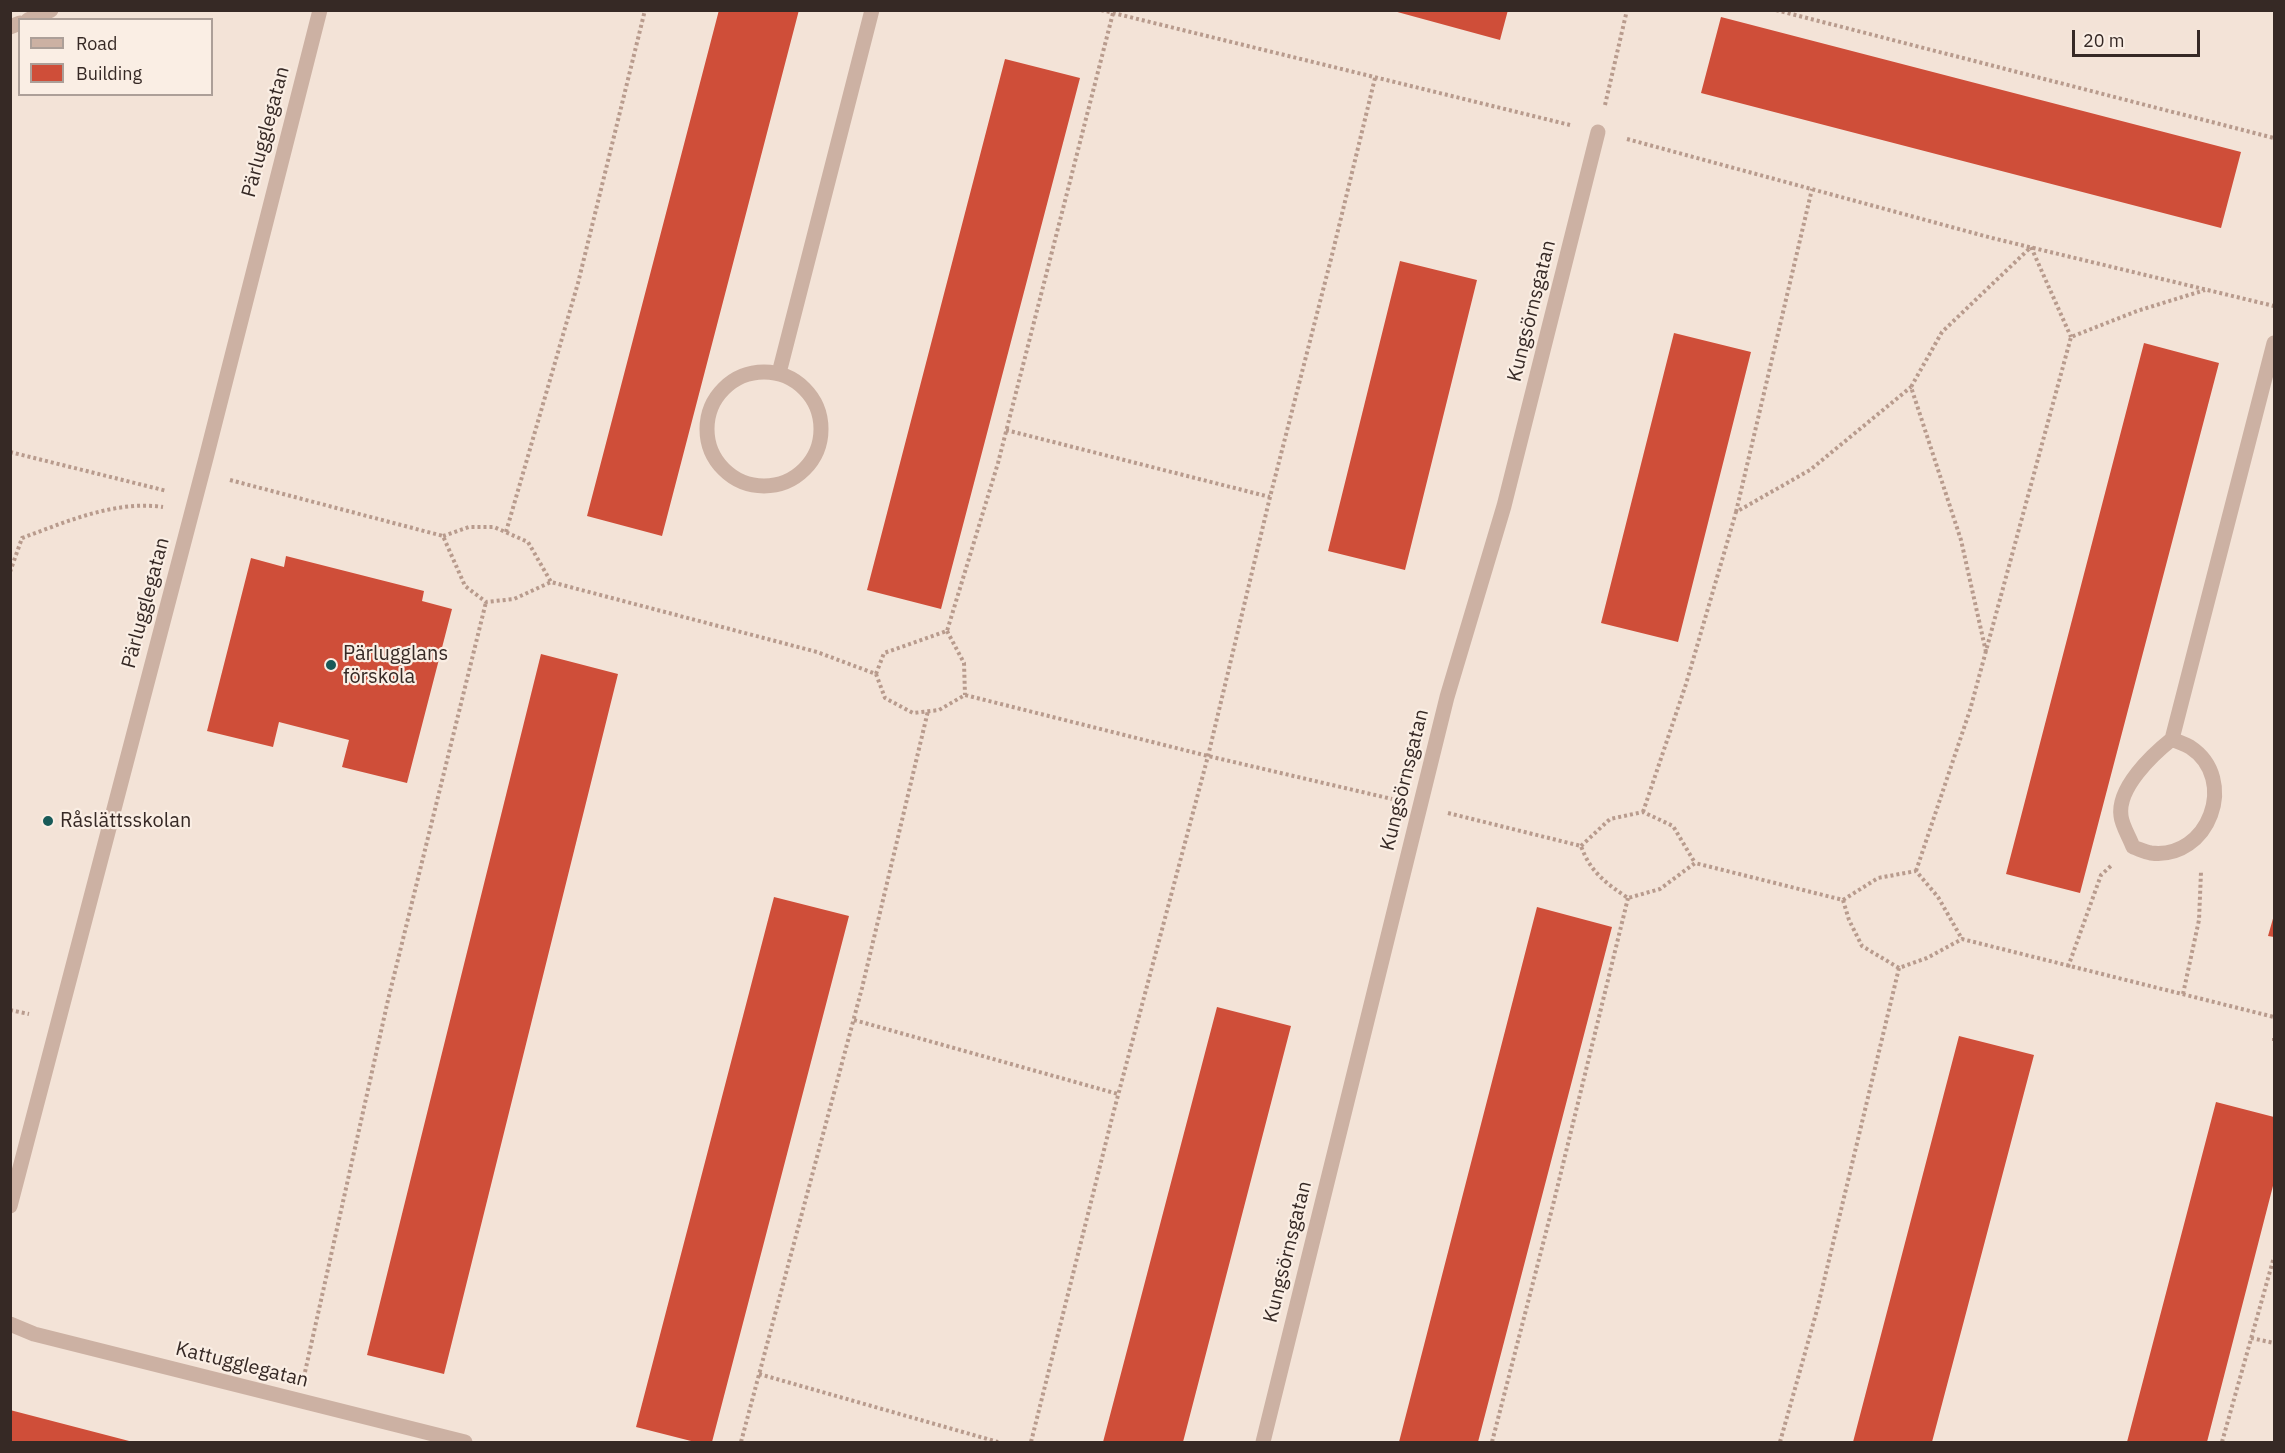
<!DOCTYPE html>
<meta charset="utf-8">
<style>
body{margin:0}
#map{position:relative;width:2285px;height:1453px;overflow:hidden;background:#f3e3d7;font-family:"IBM Plex Sans",sans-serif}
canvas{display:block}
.frame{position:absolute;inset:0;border:12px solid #362925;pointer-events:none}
.legend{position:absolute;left:18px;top:18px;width:195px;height:78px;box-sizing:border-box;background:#faeee4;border:2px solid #ac9f98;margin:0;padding:8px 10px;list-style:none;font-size:18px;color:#362925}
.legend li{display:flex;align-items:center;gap:12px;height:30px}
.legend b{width:30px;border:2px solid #ac9f98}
.scale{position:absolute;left:2072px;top:30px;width:128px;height:27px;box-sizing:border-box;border:3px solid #362925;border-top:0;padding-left:8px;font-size:18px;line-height:21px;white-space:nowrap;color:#362925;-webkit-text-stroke:4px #faeee4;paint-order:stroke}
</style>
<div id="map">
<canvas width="2285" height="1453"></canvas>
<div class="frame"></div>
<ul class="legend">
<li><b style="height:8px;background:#ccb1a3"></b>Road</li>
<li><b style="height:16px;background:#cf4e39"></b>Building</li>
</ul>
<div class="scale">20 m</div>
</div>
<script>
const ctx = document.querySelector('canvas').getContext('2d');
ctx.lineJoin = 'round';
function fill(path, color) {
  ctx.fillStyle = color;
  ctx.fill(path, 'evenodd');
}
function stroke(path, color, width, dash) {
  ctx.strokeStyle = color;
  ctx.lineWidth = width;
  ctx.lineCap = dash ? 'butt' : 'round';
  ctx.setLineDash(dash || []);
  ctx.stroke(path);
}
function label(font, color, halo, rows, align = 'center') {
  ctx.font = font + ' "IBM Plex Sans",sans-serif';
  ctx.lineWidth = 4.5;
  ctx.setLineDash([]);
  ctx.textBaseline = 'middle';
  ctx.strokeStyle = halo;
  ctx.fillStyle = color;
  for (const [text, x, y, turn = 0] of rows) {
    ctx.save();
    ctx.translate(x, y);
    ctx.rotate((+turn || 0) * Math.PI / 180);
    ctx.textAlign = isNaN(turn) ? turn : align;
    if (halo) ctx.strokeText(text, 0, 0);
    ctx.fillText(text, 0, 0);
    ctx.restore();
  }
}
const building = new Path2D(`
 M719,10H799L662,536L587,516Z
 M1390,10H1508L1500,40Z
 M1721,17L2241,152L2221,228L1701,93Z
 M1005,59L1080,78L941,609L867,590Z
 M1400,261L1477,280L1405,570L1328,551Z
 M1674,333L1751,352L1678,642L1601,623Z
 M2144,343L2219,363L2080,893L2006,874Z
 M286,556L424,591L422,601L452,609L407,783L342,767L349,740L279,722L273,747L207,731L251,558L284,567Z
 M541,654L618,674L444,1374L367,1355Z
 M774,897L849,916L712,1442H695L636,1427Z
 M1537,907L1612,927L1478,1442H1399Z
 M2274,915V937L2268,936Z
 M1217,1007L1291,1026L1183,1442H1103Z
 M1959,1036L2034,1055L1932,1442H1853Z
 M2216,1102L2274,1117V1182L2207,1442H2127Z
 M10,1410L133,1442H10Z`);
const path = new Path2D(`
 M1101,10L1570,125
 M1776,10L2274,138
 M1605,105L1627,10
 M1627,139L1992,238L2274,306
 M1006,430L1270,497
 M10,452L167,491
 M230,480L443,536L465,586L486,602L514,599L551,582L817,652L876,674L885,698L913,713L939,710L965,695L1208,756L1392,799
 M1736,512L1812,189
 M506,532L578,283L645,10
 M443,536L469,527H494L528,542L551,582
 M10,572L22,538C66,522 115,500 163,507
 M947,631L964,663L965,695
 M1986,652L1961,540L1911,387L1942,332L2031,247L2071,337
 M876,674L884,653L947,631L998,463L1113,13
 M1643,812L1686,684L1736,512L1810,470L1911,387
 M1448,813L1581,846C1590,872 1607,884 1628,898L1660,889L1695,863L1843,900L1849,920L1862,946L1899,968L1927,958L1962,939L2274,1017
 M1581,846L1610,819L1643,812L1673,826L1695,863
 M1916,871L1970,710L2071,337L2137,311L2205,290
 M1843,900L1878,878L1916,871L1938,897L1962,939
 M2068,967L2101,875L2112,865
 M2183,994L2199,920L2201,872
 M10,1010L29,1014
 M854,1020L1118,1094
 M2274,1038V1041
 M2251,1338L2274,1343
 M305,1372L388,1000L486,602
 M759,1374L998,1442
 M741,1442L862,988L928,711
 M1031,1442L1112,1118L1208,756L1270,497L1332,255L1375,78
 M1492,1442L1554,1201L1628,898
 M1780,1442L1817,1310L1899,968
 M2222,1442L2274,1257`);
const service = new Path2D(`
 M707 429a57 57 0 1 1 114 0a57 57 0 1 1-114 0Z
 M779,373L872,10
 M2172,739C2178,742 2185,744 2190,747C2239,779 2209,860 2151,853C2145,852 2139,849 2133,847C2130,838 2122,826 2121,816C2117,788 2152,755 2172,739L2274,343
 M1263,1442L1447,697L1504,506L1598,132`);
const minor = new Path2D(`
 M28,20L51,10
 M10,27L20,23
 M10,1206L206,458L320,10
 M10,1324L34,1334L465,1442`);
const markers = [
 [331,665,6,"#185a58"],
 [48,821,6,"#185a58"]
];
const streetNames = [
 ["Pärlugglegatan",266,132,-75],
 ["Kungsörnsgatan",1532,311,-76],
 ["Pärlugglegatan",146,603,-75],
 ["Kungsörnsgatan",1405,780,-76],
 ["Kungsörnsgatan",1288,1252,-76],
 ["Kattugglegatan",242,1365,14]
];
const poiNames = [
 ["Pärlugglans",343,654],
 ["förskola",343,677],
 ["Råslättsskolan",60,821]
];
fill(building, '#cf4e39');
stroke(path, '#b89b8d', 4, [3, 3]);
stroke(service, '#ccb1a3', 15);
stroke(minor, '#ccb1a3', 15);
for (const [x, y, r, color] of markers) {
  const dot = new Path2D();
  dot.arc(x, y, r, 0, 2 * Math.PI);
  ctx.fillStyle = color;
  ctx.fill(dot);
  stroke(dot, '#faeee4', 2);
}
label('20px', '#362925', '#faeee4', streetNames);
label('20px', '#362925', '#faeee4', poiNames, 'left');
</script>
